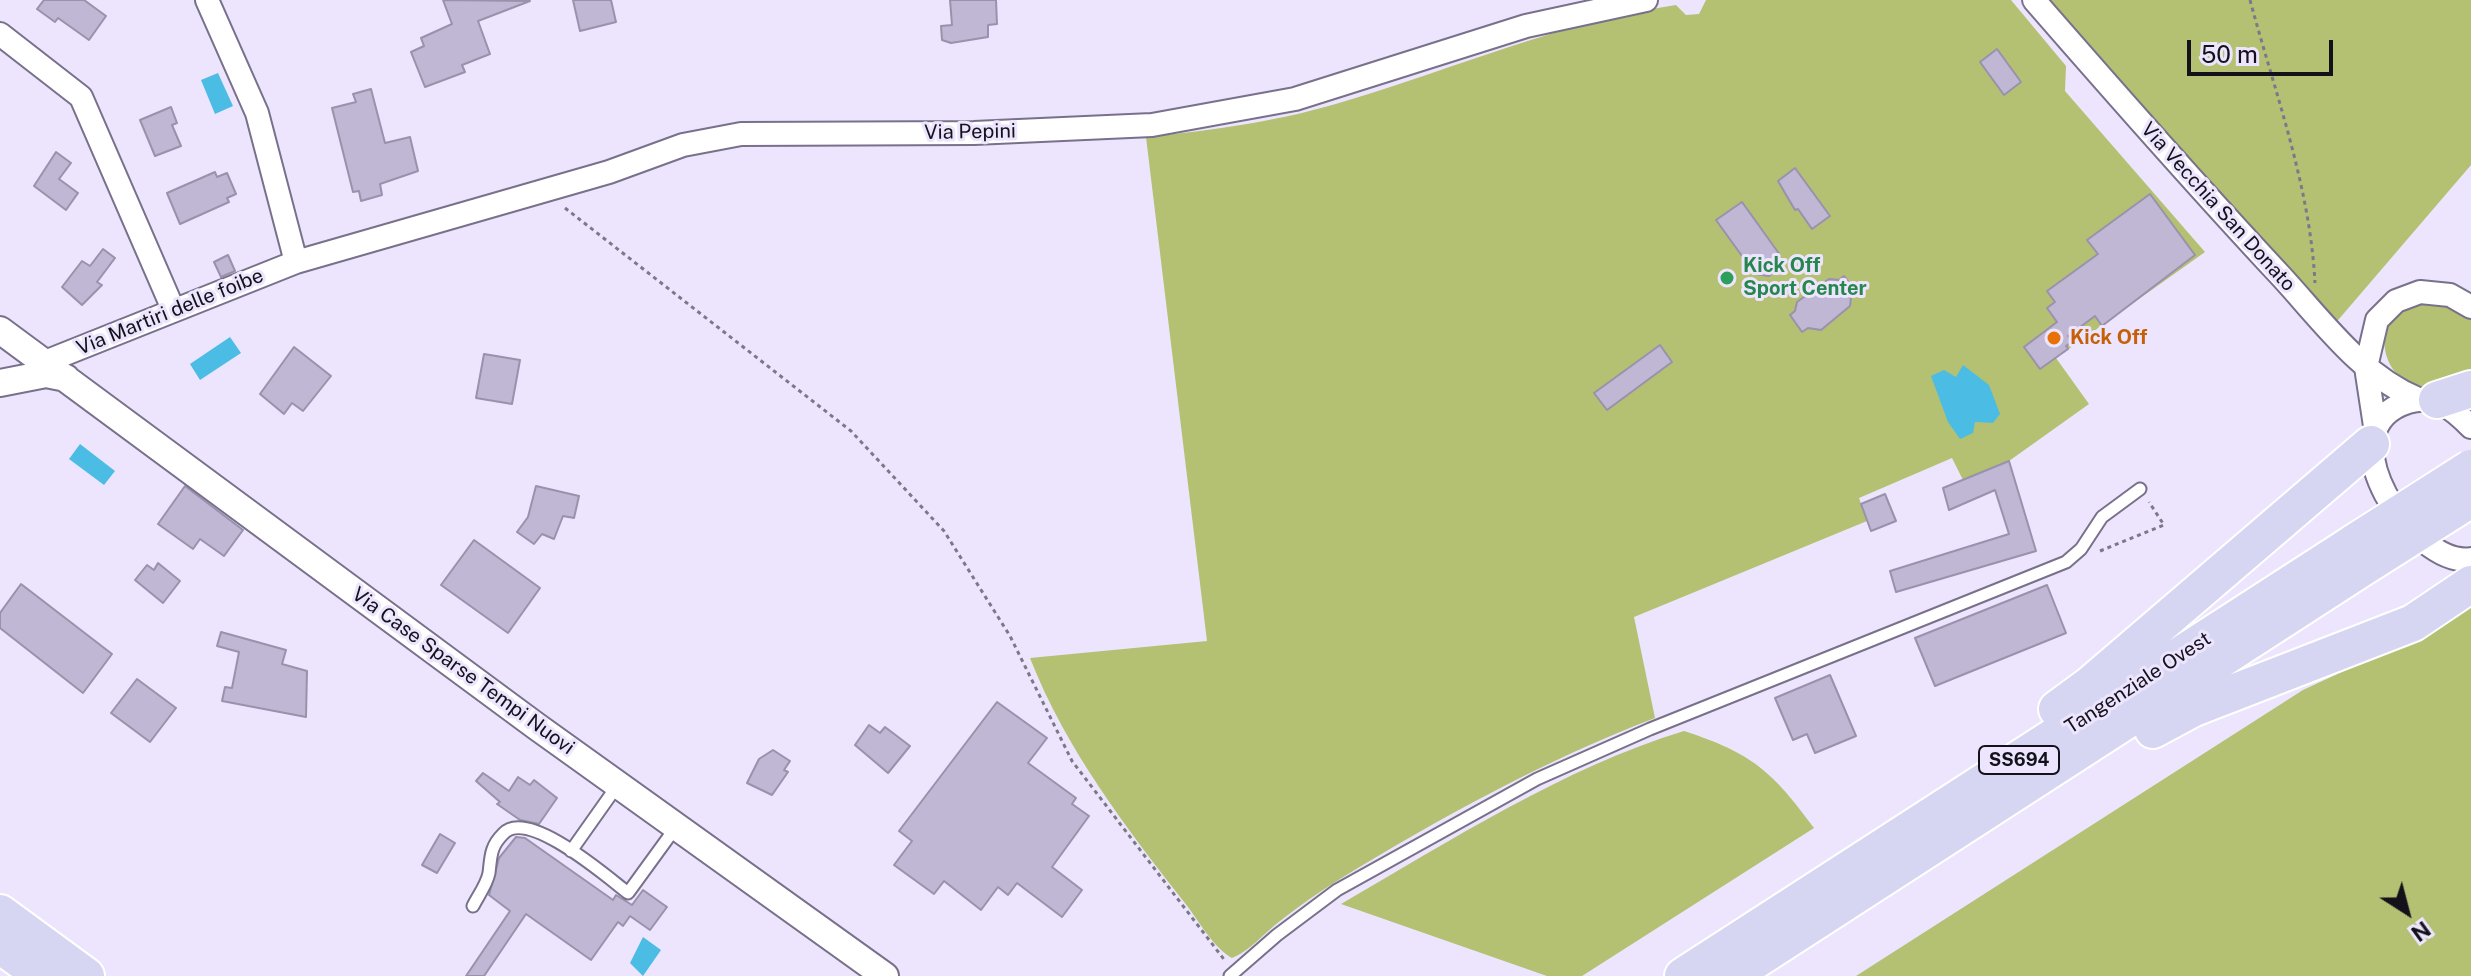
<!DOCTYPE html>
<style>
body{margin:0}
#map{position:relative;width:2471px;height:976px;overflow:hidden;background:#ece5fd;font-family:"Public Sans",sans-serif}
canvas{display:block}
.north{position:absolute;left:2367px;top:872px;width:80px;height:80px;-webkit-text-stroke:6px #ece5fd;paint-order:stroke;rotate:144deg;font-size:22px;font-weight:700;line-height:32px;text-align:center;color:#14111b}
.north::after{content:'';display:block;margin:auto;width:28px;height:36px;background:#14111b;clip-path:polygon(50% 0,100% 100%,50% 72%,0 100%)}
.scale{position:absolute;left:2187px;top:40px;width:146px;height:36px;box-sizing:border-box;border:4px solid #14111b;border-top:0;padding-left:10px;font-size:24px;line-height:28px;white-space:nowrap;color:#14111b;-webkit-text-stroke:6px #ece5fd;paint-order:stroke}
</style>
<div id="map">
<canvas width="2471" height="976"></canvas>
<div class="north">N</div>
<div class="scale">50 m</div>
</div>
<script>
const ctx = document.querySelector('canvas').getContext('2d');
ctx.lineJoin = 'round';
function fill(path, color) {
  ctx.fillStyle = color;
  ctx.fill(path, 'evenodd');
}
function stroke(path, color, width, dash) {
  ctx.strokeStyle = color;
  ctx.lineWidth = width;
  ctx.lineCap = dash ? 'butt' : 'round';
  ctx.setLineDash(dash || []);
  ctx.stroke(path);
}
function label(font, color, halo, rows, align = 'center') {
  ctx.font = font + ' "Public Sans",sans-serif';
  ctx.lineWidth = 6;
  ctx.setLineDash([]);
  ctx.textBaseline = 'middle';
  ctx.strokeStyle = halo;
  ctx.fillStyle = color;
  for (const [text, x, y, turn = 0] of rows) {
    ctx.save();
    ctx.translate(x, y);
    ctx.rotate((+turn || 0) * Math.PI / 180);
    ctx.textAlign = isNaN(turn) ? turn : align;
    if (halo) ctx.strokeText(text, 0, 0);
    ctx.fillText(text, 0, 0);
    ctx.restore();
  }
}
const green = new Path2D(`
 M1706,0H2011L2066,66L2065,91L2205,252L2056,358L2089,404L2009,461L1963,480L1952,458L1859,498L1867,521L1634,617L1655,718C1545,760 1440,818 1340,879C1319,892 1299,906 1280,921C1263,934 1251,950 1232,958C1214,948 1200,923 1188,907C1127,829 1066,750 1030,658L1207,641L1146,137C1216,130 1282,121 1349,100C1458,67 1562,22 1676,5L1686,15L1699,14Z
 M2041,0H2471V165L2333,326Z
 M2422,300L2443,301L2471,320V380C2455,383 2438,388 2421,386C2386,383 2371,332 2399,310C2405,305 2415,303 2422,300Z
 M2471,601V976H1856L2303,690L2417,637Z
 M1684,731C1752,753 1773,772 1814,828L1582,976H1547L1341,904C1450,841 1563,768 1684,731Z`);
const water = new Path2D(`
 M218,73L233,106L215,114L201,80Z
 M230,337L241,353L200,380L190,364Z
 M1963,365L1989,385L2000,414L1993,423L1975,422L1973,433L1960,439L1948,422L1931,376L1944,370L1956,377Z
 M80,444L115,471L104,485L69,459Z
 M643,937L661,950L643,976L630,963Z`);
const building = new Path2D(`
 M44,0H84L106,16L89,40L58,18L55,22L37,9Z
 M443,0L530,1L478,21L490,54L462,65L465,72L425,87L411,52L424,46L421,38L452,24Z
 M573,0H611L616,22L580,31Z
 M950,0H996L997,24L988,25V37L951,43L942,40L941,26L952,25Z
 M1997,49L2021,82L2004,95L1980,62Z
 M371,89L385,143L410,137L418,171L380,184L382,195L361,201L359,191L353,192L332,108L356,102L353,94Z
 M171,107L177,123L172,125L181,146L155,156L140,120Z
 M56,152L71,163L59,179L78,193L66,210L34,186Z
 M1795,168L1830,216L1812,229L1798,209L1795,210L1778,181Z
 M215,172L217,177L227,173L236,194L227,198L229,202L180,224L167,193Z
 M2150,194L2195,255L2102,326L2095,316L2068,336L2072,342L2066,346L2068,349L2040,369L2024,347L2057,322L2047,308L2055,302L2047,291L2098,254L2087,240Z
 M1742,202L1780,255L1778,269L1769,276L1755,274L1716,220Z
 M103,249L115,258L97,282L102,285L82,305L62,287L82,261L90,266Z
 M228,255L235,271L221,277L214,262Z
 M1844,276L1857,293L1851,297L1850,306L1821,330L1808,328L1802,332L1790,315L1795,311L1797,302L1829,279L1839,280Z
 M1660,345L1672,362L1607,410L1594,393Z
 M294,347L331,376L303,411L292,403L284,414L260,394Z
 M484,354L520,360L512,404L476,398Z
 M2009,461L2036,551L1896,592L1890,571L2009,534L1995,490L1949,510L1943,488Z
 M185,486L243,530L224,556L200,539L193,549L158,524Z
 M536,486L579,496L574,518L563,516L554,539L542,534L534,544L517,532L528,517Z
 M1885,494L1896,521L1871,531L1861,504Z
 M474,540L540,588L508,633L441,585Z
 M158,563L180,581L163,603L135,580L147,565L154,570Z
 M21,584L112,654L83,693L0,628V613Z
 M2047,585L2066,633L1935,686L1915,638Z
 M221,632L286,650L282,664L307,671L306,717L222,701L225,687L232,688L239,652L217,646Z
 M1830,675L1856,736L1815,753L1807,734L1793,740L1775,698Z
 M137,679L176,708L150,742L111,713Z
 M997,702L1047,738L1028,763L1076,798L1072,804L1089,816L1052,867L1082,890L1062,917L1017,883L1008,895L998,887L981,910L944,881L934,894L894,865L912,841L899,831Z
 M869,725L880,733L885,727L910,746L888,773L855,745Z
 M773,750L790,761L784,770L788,772L772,795L747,783L759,759Z
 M483,773L509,791L518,777L530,785L534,780L557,798L539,824L520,820L497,804L500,802L476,781Z
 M440,834L455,843L437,873L422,865Z
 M516,837L525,838L613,900L616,895L632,905L643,890L667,907L650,930L630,916L623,926L618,922L591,960L526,914L484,976H466L510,911L489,895L499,858Z`);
const path = new Path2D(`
 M2250,0C2275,93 2310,186 2315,283
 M565,208L851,431L944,531L1010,636L1072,761L1226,962
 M2100,551L2164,525L2149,502`);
const service = new Path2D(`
 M571,851L617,786
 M473,906C478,896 487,884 489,873C491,857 490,847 503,834C527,807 606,876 628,893L676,827
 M1230,976L1277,935L1337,890L1537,779L1650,729L2066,562L2081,549L2102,517L2140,489`);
const minor = new Path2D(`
 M207,0L257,113L296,262
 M2034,0C2114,92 2195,184 2279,274C2321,319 2360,375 2418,399
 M0,34L81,97L173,309
 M45,362L296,262L609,172L683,145L741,134L974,133L1152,125L1295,99L1526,26L1646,0
 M2375,426L2366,367L2377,320L2396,301L2420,292L2450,295L2471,307
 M2471,427C2452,408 2436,394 2408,402C2321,429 2414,568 2471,559`);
const tertiary = new Path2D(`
 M0,330L536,726L885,976
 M0,383L46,374L66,378`);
const trunk = new Path2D(`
 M2437,400L2471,389
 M2057,709L2091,684L2371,444
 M2153,730L2194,708L2413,623L2471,584
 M0,913L86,976
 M0,945L43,976
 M1683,976L2355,542
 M1731,976L2373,561`);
const trunkBridge = new Path2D(`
 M2355,542L2471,468
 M2373,561L2471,499`);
const markers = [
 [1727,278,8,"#2e9e5b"],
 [2054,338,8,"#e8710a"]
];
const shields = [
 [2019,760,80]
];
const shieldNames = [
 ["SS694",2019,760]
];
const streetNames = [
 ["Via Pepini",970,132,-1],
 ["Via Vecchia San Donato",2218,207,48],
 ["Via Martiri delle foibe",170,312,-22],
 ["Via Case Sparse Tempi Nuovi",463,671,36],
 ["Tangenziale Ovest",2138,683,-33]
];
const leisureNames = [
 ["Kick Off",1743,266],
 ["Sport Center",1743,289]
];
const foodNames = [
 ["Kick Off",2070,338]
];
fill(green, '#b4c072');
fill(water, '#4bbce4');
fill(building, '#c0b7d4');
stroke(building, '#9a91ad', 2);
stroke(service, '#79708b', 15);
stroke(minor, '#79708b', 26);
stroke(tertiary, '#79708b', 30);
stroke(trunk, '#fff', 40);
stroke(path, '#7d7889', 3, [4, 4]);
stroke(service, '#fff', 11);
stroke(minor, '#fff', 22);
stroke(tertiary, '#fff', 26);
stroke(trunk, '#d6d6f2', 36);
stroke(trunkBridge, '#fff', 40, []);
stroke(trunkBridge, '#d6d6f2', 36);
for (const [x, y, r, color] of markers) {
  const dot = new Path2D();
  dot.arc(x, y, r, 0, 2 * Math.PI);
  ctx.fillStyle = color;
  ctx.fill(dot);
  stroke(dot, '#ece5fd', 3);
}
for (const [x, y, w] of shields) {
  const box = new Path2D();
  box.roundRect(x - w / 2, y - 14, w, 28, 6);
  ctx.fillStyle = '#ece5fd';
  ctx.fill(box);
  stroke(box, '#14111b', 2);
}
label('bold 18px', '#14111b', null, shieldNames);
label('20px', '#14111b', '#ece5fd', streetNames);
label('bold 20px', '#27864d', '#ece5fd', leisureNames, 'left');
label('bold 20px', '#c56008', '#ece5fd', foodNames, 'left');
</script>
